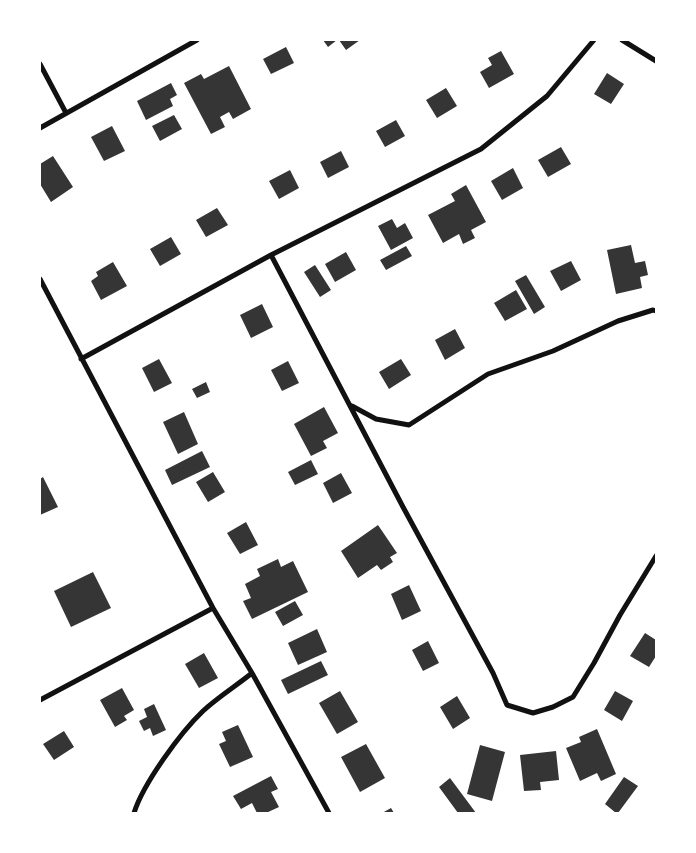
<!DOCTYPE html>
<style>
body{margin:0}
#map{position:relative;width:696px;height:853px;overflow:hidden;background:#fff;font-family:Signika,sans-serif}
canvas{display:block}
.frame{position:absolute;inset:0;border:41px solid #fff;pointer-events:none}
</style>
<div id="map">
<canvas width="696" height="853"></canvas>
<div class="frame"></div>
</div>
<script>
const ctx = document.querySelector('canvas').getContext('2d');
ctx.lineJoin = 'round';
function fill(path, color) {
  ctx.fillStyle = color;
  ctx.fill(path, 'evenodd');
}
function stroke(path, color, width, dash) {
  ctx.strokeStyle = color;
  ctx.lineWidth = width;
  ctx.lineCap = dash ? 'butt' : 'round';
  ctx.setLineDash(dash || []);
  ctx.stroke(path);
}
const building = new Path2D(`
 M323,40H337L328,47Z
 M339,40H360L346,50Z
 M286,47L294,63L271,74L263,59Z
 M501,51L514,74L489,88L480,72L492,65L488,58Z
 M229,66L251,109L233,119L229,112L220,117L225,127L211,134L184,83L201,74L204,79Z
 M607,73L624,84L611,104L594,94Z
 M171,83L177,95L170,99L173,106L146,120L137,101Z
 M446,88L457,106L437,118L426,100Z
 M174,115L182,129L160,141L152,126Z
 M396,120L405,136L385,147L376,131Z
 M112,126L125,151L104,161L91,137Z
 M561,147L571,164L548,177L538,160Z
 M341,151L349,167L328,178L320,162Z
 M53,156L73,187L51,202L40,184V164Z
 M513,168L523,188L502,200L491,181Z
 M290,170L299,188L279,199L269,181Z
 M466,185L486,222L471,230L475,238L463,244L459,234L443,243L428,215L455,201L451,194Z
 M217,208L228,225L206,237L196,220Z
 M392,219L397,228L405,223L413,238L391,250L378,226Z
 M171,237L181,254L160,266L150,249Z
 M631,245L635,263L645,261L648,275L640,277L642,288L616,294L607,250Z
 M406,246L412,256L386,270L380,260Z
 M346,252L356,270L335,282L325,264Z
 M571,261L581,280L561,291L550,271Z
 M113,262L127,286L101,300L91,281L98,276L96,272Z
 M315,265L331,290L320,297L304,272Z
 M526,275L545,307L534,314L515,281Z
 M516,290L527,309L505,321L494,303Z
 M262,304L273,327L251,338L240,315Z
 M455,329L465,348L445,360L435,340Z
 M159,359L172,383L154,392L142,368Z
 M401,359L411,375L389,389L379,372Z
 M288,361L299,383L282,391L271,370Z
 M206,382L210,392L197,398L192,389Z
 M324,407L338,433L323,441L327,448L311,456L294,424Z
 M184,412L198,444L178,454L163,422Z
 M202,451L210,467L172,485L165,470Z
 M311,460L318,474L295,485L288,472Z
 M213,472L225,492L208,502L196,482Z
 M341,473L352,493L333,503L323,483Z
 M43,477L58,507L40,515V479Z
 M246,522L258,545L240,554L227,533Z
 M378,525L397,553L390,557L393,562L381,570L377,565L358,578L341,551Z
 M278,559L281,567L293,561L308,592L252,619L243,601L251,598L245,584L260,576L257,569Z
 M93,572L111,608L71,627L54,591Z
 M409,585L421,611L402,620L391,594Z
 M295,601L303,615L283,626L275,612Z
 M317,629L327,652L298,665L288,643Z
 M645,633L656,640V656L649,667L630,656Z
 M428,641L439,663L423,671L412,650Z
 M204,653L218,678L199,688L185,664Z
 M321,661L328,675L288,694L281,680Z
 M122,688L134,710L124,716L127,720L115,727L100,700Z
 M340,691L358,722L337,734L319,703Z
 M615,691L633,701L622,721L604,710Z
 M457,696L470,718L453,729L440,707Z
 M154,704L166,730L153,736L150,728L144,731L139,721L147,717L144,709Z
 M238,725L253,757L230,767L219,744L226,741L222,732Z
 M597,729L616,774L601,781L597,773L580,781L566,748L581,742L579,737Z
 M64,731L74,747L54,760L43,744Z
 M366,744L385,778L360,792L341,757Z
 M480,745L505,752L492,801L467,794Z
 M556,751L559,780L540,782L541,790L524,791L520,755Z
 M271,776L278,789L271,792L279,807L266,813H257L252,803L241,809L233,796Z
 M624,777L638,786L618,813H616L605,804Z
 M450,778L476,813H458L439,787Z
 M391,808L394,813H382Z`);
const minor = new Path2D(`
 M622,40L656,61
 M40,64L66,113
 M40,128L197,40
 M271,255L403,507L493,673L507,705L533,713L553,707L573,697L594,663L620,615L656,556
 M40,279L213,608L252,673L329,813
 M81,359L271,255L481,149L547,96L594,40
 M352,406L376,419L409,425L488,374L553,351L618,321L653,310L656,311
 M40,700L213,608
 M134,813C143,784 180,733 203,711C218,697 236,686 252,673`);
fill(building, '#353535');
stroke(minor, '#111', 5);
</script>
